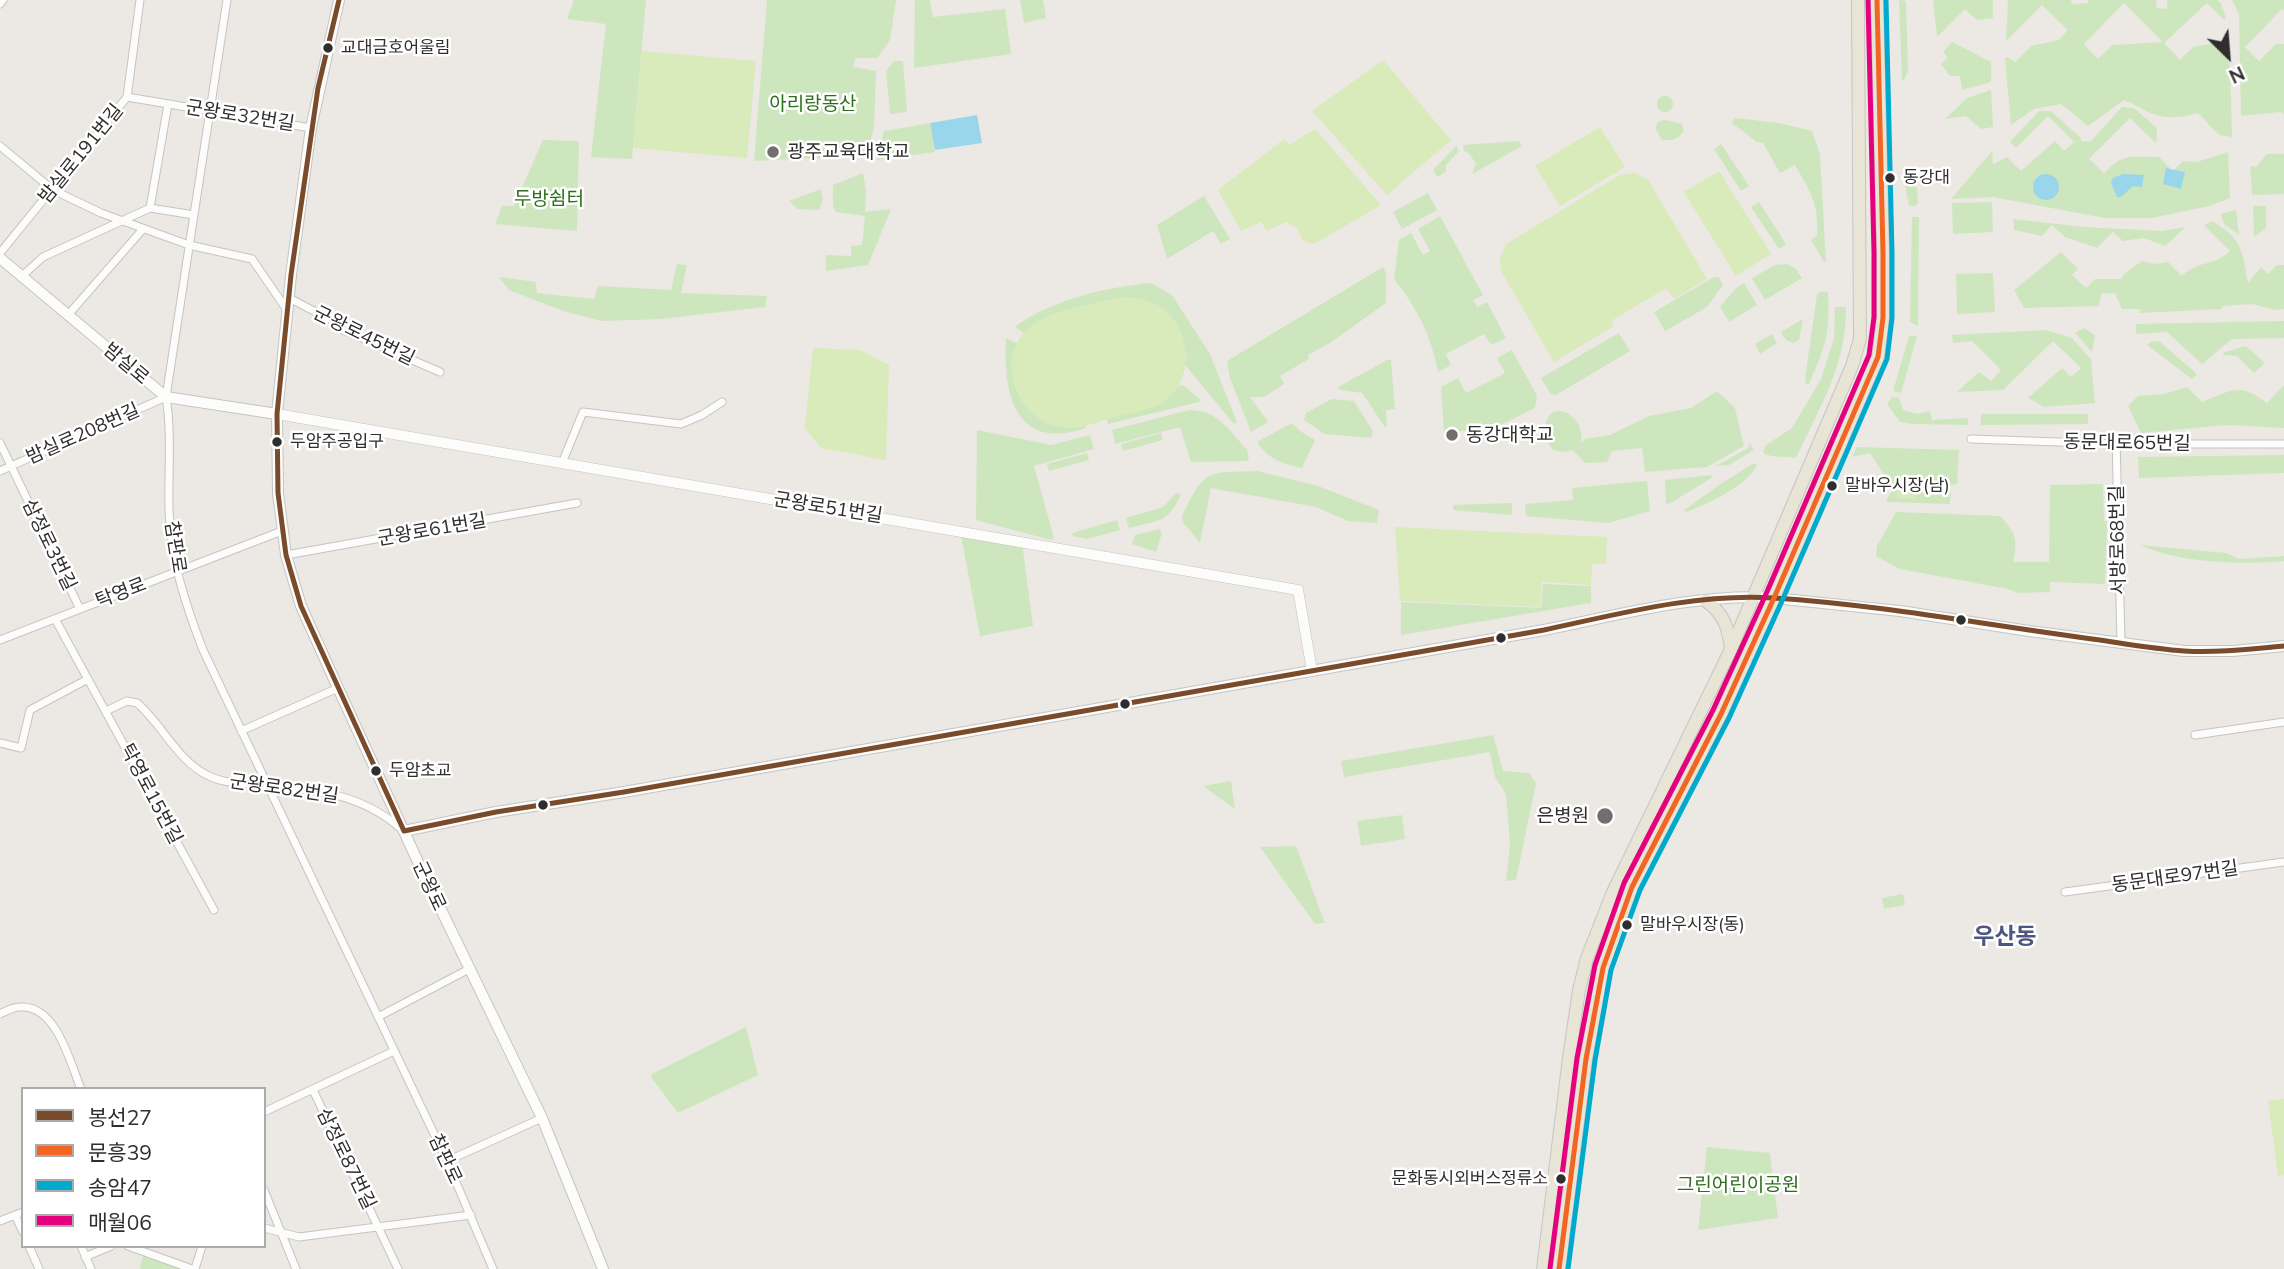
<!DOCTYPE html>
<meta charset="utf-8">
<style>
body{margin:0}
#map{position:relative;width:2284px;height:1269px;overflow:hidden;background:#ece8e4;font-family:Mulish,"Noto Sans KR",sans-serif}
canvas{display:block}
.legend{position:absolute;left:21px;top:1087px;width:245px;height:161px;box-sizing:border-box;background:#fff;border:2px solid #ababab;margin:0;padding:9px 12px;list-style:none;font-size:21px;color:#2e2e2e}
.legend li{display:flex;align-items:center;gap:14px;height:35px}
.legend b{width:35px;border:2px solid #ababab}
.north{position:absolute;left:2193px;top:21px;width:70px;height:70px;-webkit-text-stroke:5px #fff;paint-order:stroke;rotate:155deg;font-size:19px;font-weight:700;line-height:28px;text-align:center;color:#2e2e2e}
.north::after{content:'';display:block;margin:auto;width:24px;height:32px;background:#2e2e2e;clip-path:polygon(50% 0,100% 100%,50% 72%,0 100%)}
</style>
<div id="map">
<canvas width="2284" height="1269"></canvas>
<ul class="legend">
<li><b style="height:9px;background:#7a4b2a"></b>봉선27</li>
<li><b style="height:9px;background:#f26522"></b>문흥39</li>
<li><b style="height:9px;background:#00a9ce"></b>송암47</li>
<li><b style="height:9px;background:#e5007d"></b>매월06</li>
</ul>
<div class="north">N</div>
</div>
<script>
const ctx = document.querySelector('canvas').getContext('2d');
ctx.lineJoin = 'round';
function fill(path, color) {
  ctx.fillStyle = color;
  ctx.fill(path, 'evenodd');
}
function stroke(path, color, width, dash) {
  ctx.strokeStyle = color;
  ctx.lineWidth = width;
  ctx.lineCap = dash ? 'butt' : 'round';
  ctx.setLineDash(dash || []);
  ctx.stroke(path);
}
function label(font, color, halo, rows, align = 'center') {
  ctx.font = font + ' Mulish,"Noto Sans KR",sans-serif';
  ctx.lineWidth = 5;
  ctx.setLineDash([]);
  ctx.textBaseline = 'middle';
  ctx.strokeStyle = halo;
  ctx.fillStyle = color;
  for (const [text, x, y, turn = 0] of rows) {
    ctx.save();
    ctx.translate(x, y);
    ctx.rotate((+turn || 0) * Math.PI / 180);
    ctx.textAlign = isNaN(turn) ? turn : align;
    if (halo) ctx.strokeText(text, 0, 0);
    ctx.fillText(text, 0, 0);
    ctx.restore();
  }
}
const green = new Path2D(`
 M574,0H646L632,159L591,157L606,24L567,19Z
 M767,0H896L890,40L877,58H856L853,67L876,71L874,126L868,153L858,156L754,161Z
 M915,0H930L933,17L1005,9L1011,54L914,68Z
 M1020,0H1043L1046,18L1024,23Z
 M1899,0L1906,1L1908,71L1904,80H1902Z
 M1933,0H1993V18L1977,20L1965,9L1937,37Z
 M2008,0H2071L2072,4L2088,3V0H2156L2157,8L2167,9V0H2217L2221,3L2226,18L2224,20L2207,3L2164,43L2180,60L2193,47L2223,41L2230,67L2232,137L2219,135L2198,113C2185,117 2170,119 2156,115C2145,112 2135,104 2124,100L2088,126L2061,104L2034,109L2011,125L2005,58L2008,57L2015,62L2031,46L2059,40L2068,30L2042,5L2006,41ZM2124,3L2163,42L2112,45L2098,59L2084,44Z
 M2232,0H2284V10L2282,9L2245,47L2259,61L2276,44H2284V114L2280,112L2241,116L2239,14Z
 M1952,42L1991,62V82L1962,90L1960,76H1950L1941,64L1948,57L1943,52Z
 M894,61H903L907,112L890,114L886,71Z
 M1991,90L1993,127L1981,129L1966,116L1945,119L1967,98Z
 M1657 104a8 8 0 1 1 16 0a8 8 0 1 1-16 0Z
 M2122,107L2134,108L2157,128L2156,143L2130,118L2089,159L2104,173C2125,152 2130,157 2159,157L2173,171L2183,161L2197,162L2228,152L2230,198L2209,206L2152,218H2105L1993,197L1951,199L1992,151L1993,164L2007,157L2021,171L2055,141L2064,151L2074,142L2048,116L2016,148L2010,142L2039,111H2051L2081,138V141L2090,142Z
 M1734,118L1780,123L1812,131L1820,154L1826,261L1824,262L1811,240L1817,235C1819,204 1810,191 1795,165L1780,173L1763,143L1757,142L1732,123Z
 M1666,120L1682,124L1684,131C1678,139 1672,141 1662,140L1655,128L1659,121Z
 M931,123L935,152L877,160L884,131Z
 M543,140L579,141L577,231L495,224L502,206H514Z
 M1519,141L1522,146L1472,174L1476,164L1469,153L1464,151L1463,145Z
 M1721,144L1749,186L1741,191L1714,149Z
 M1457,145L1458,152L1446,165V172L1437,177L1433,170Z
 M2267,154H2284V194L2252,195L2250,166L2256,167Z
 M863,173L866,190L865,212L891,209L868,265L826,271V255L851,256V246L862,245L865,216L836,212L833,206V185Z
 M1906,177L1917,188L1918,203L1915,206H1909L1905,186Z
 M821,189L823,199L819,210L798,209L789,201Z
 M1428,193L1437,210L1402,229L1393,212Z
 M1204,196L1230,239L1221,244L1213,231L1167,259L1157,225Z
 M1759,202L1786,244L1779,249L1751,207Z
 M1992,202L1993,232L1953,234L1952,203Z
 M2253,206H2266V228L2254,237Z
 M2236,210L2239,235L2224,224L2221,214Z
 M1440,216L1483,295L1473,300L1477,307L1487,302L1506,338L1491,345L1484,334L1446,354L1451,365L1438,372C1431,335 1417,308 1394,279L1399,240L1411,233L1423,255L1430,251L1418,229Z
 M1912,217H1919L1918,326L1910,322Z
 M2013,219L2084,227L2161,231L2186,227L2165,246L2144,238L2123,241L2113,232L2097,248L2065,237L2052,225L2042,236L2014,230Z
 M2212,221C2243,239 2242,251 2248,283L2261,267L2268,274L2277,265H2284V309L2275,310L2252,304L2222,306V309L2139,313L2140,309H2122L2115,293L2101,294L2099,306L2024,308L2014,290L2061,252L2078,269L2072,275L2086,288L2095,279H2121L2125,273L2142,261L2154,264L2168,262L2182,276C2200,259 2214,267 2230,251L2204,225Z
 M677,264L687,265L681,293L767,296L765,307L660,319L602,321L563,311L509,290L499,277L536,282L537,293L594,299L598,286L671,290Z
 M1787,264L1796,269L1802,278L1765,300L1752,278L1775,265Z
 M1383,267L1386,273V303L1330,343L1308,355L1309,359L1280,376L1284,384L1264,397H1250L1268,422L1251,432L1230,378L1227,361Z
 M1993,273L1995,312L1957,314L1956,274Z
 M1714,277H1719L1723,285L1707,307L1665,331L1654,312Z
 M1151,283L1172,295L1210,354L1237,422L1234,424L1185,365L1187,355L1125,297C1094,305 1045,309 1025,334L1015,327C1050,300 1107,287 1151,283Z
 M1744,283L1757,305L1729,322L1720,307L1736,288Z
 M1823,291L1828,292C1830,335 1826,345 1809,384H1806L1805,379L1817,294Z
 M1835,307H1846C1847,364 1819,409 1796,458C1784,456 1777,458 1764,454L1763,451L1766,445L1792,428L1821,379L1834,338Z
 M1803,319L1799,340L1793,343L1786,340L1781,332Z
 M2284,321V338L2232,339L2202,364L2167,332L2136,334V324Z
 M2084,328L2095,335L2092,352L2075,333Z
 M2046,330L2072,338L2091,359L2095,403L2044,407L2028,398L2062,368L2071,377L2081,368L2053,341L2003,390L1957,392L1979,372L1991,381L2001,370L1972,341L1953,343L1952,335Z
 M1619,333L1630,351L1556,395L1551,394L1541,378Z
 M1772,334L1777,343L1760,354L1755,344Z
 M1909,336H1917L1901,393L1893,391Z
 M1006,338L1018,344L1012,360L1066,428L1086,426V428C1015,452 1003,394 1006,338Z
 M2159,341L2197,374L2192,379L2147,345L2151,342Z
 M2246,346L2265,363L2254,373L2237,356L2222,355L2225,352Z
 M1512,350L1537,396L1535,408L1492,429L1444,432L1441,387L1458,378L1466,393L1505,373L1497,358Z
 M1387,360H1391L1395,409L1386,410L1387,427H1385L1362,393L1340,390L1338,387Z
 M1183,385L1200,399L1199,402L1108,424L1107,419L1162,403L1177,386Z
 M2284,385V428L2226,425L2141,433L2128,406L2138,396L2164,394L2187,387L2202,402C2233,390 2239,382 2267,403Z
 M1717,391L1735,408L1744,446L1707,467L1645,472L1642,448L1612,451L1607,462L1585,463L1573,450L1566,452L1553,450C1548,444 1545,437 1545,429C1547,395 1587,415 1581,443L1585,439L1610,435L1649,416L1691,408Z
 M1892,397L1899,398L1903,410L1917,414L1930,411L1932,420L1968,418V425L1914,424L1900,422L1887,404Z
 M1332,399L1354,401L1373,431L1371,438L1325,434L1304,420L1306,413Z
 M1189,410C1218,410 1229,430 1247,450L1249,457L1247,461L1191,462L1180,427L1115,444L1112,430Z
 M1981,414H2088V424L1981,425Z
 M1292,423L1300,431L1315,440L1302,468C1284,464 1267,459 1257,442Z
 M977,430L1051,445L1090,435L1094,449L1034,466L1054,538L1051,540L976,520Z
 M1161,433L1163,440L1123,451L1121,444Z
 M1750,443L1754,450L1729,465L1716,466L1748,448Z
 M1857,447L1959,450L1957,484L1951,485L1950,504L1886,502L1895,484H1890L1870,453L1852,457Z
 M1087,453L1089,460L1049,471L1047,464Z
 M2284,455V473L2139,478L2138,457Z
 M1754,463L1757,465C1744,488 1710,502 1687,512L1683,511L1719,485Z
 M1257,471L1318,486L1379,510L1377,523L1348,521L1316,507L1211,488L1200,543L1183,522L1182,516C1206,468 1204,473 1257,471Z
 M1712,475L1713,477L1669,504L1666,503L1665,480Z
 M1647,481L1650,511L1608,523L1526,516L1525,504L1573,500L1572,488Z
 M2103,484L2104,521H2107L2105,584L2050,582V592L2019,593L2008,589L1900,569L1876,556L1877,546L1896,512L2000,516C2016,533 2018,539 2013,562H2049L2050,485Z
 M1176,493L1181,495C1167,524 1158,520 1129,528L1126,518L1163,507Z
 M1512,503V515L1453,510V505Z
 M1117,520L1120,530L1087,539L1073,536L1072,533Z
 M1159,529L1162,533L1156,552L1132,544L1135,535Z
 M960,530L1022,542L1033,626L980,636Z
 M2140,545L2226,553L2239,559L2284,556V561C2240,565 2180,563 2140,545Z
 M1543,584L1591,586V603L1401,635V602L1541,608Z
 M1493,735L1503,771L1529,773L1536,783L1516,880L1506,881L1510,845L1506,794L1495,777L1490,752L1344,777L1341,761Z
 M1231,781L1235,809L1203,786Z
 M1402,815L1405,839L1361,846L1357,821Z
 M1296,846L1325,923L1315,924L1260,847Z
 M1903,894L1905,905L1884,909L1882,898Z
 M746,1027L758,1075L678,1113L651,1077L652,1074Z
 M1707,1147L1770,1153L1778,1218L1698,1230Z
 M143,1255L180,1269H140Z`);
const pitch = new Path2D(`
 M642,51L756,61L747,158L633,148Z
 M1383,60L1451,140L1387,195L1312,111Z
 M1600,127L1625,167L1560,206L1535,166Z
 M1315,129L1381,205L1314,244L1303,241L1297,228L1286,222L1267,231L1261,222L1241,231L1218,190L1284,139L1289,145Z
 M1719,171L1771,254L1736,276L1684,192Z
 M1636,173L1648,180L1707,279L1674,299L1666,288L1611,321L1614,326L1554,362L1501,271L1500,257L1506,244L1620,175Z
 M1125,297C1138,298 1150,300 1161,307C1192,328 1196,381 1162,403C1150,410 1125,414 1111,418C1095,423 1077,430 1059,427C1013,416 992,354 1034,324C1058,307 1096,304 1125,297Z
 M813,348L860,350L889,365L886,460L821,448L805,428Z
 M1897,487L1915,488L1914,499L1897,498Z
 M1395,527L1607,537L1606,564H1592L1591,585L1542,582L1540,607L1400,601Z
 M2284,1099V1175L2278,1176L2268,1101Z`);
const water = new Path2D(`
 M977,115L982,143L935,150L930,123Z
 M2166,168L2185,172L2181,189L2163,184Z
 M2123,174L2144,175L2142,187L2133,186L2121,197H2117L2111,183L2113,178Z
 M2033 187a13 13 0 1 1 26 0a13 13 0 1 1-26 0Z`);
const minor = new Path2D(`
 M227,0L166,397C172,434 168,472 169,510C170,558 186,606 203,650L447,1161L493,1269
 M0,4L3,0
 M127,97L311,128
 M0,146L53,190L101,213L189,245L252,259L287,310
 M150,208L168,104
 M0,253L127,97L140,0
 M22,276L43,257L150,208L194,215
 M289,298L331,320L341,329L440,372
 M68,315L143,229
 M2116,437L2121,643
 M1971,439L2116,444H2284
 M0,443L80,609
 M562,463L583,412L681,424L702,415L722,402
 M0,471L166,397
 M286,555L577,503
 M55,619L214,910
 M0,640L282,531
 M106,711L127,701L137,703C162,724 178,762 209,776C228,785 248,783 268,785C317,790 360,794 399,827
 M241,731L338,688
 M2195,735L2284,722
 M0,743L21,748L30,710L88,679
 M2065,892L2284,862
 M0,1014C6,1011 13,1007 20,1007C56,1004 70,1062 81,1089
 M378,1017L469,969
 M313,1090L398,1269
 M264,1112L394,1051
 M447,1161L542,1118
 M264,1190L296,1269
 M15,1215L23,1232
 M0,1221L23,1212
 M264,1228L299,1237L471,1215
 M29,1246L39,1269
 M81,1246L91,1269
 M128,1246L192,1269
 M85,1257L111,1246
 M195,1269L202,1246`);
const tertiary = new Path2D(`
 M277,414L1298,590L1312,671`);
const secondary = new Path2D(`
 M339,0L311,128L291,275L277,414L278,493L286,555L301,606L338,688L418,862L542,1118L603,1269
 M0,258L166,397L277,414
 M404,831L496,812L624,792L1544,630C1619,615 1697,593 1774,598L1900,611L2029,631L2184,651H2233L2284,646`);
const primary = new Path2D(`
 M1706,601C1724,614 1728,627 1731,648
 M1543,1269L1569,1058L1579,990L1587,958L1613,892L1731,649L1852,366L1860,339L1858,0
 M1559,1269L1586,1059L1603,968L1632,887L1721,714L1774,598L1878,357L1883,318V253L1877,0`);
const bus1 = new Path2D(`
 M339,0L318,88L291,275L277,414L278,493L286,555L301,606L404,831
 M404,831L496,812L624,792L1544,630C1619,614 1696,593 1774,598C1883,605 1991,626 2100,640C2127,644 2156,649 2184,651C2217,653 2251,649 2284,646`);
const bus2 = new Path2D(`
 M1559,1269L1586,1059L1603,968L1632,887L1721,714L1774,598L1878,357L1883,318V253L1877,0`);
const bus3 = new Path2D(`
 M1568,1269L1595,1060L1611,970L1640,890L1729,718L1782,601L1887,359L1892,318V253L1886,0`);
const bus4 = new Path2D(`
 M1550,1268L1577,1058L1595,965L1624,883L1713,710L1766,594L1869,355L1874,317V253L1868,0`);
const markers = [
 [328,48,6,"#2e2e2e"],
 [773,152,7,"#706f6e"],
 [1890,178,6,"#2e2e2e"],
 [1452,435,7,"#706f6e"],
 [277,442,6,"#2e2e2e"],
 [1832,486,6,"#2e2e2e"],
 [1961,620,6,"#2e2e2e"],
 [1501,638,6,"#2e2e2e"],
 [1125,704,6,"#2e2e2e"],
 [376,771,6,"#2e2e2e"],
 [543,805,6,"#2e2e2e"],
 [1605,816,9,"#706f6e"],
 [1627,925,6,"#2e2e2e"],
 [1561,1179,6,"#2e2e2e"]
];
const busNames = [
 ["교대금호어울림",341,48],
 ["동강대",1903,178],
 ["두암주공입구",290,442],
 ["말바우시장(남)",1845,486],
 ["두암초교",389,771],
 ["말바우시장(동)",1640,925],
 ["문화동시외버스정류소",1548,1179,"right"]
];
const parkNames = [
 ["아리랑동산",813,104],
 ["두방쉼터",549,199],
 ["그린어린이공원",1738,1185]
];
const streetNames = [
 ["군왕로32번길",240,116,9],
 ["밤실로191번길",81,154,-51],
 ["군왕로45번길",364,336,26],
 ["밤실로",126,364,40],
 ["밤실로208번길",83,434,-24],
 ["동문대로65번길",2127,443,1],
 ["군왕로51번길",828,508,9],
 ["군왕로61번길",432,530,-10],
 ["서방로68번길",2118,540,-91],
 ["삼정로3번길",49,545,64],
 ["참판로",175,547,81],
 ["탁영로",121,593,-21],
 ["군왕로82번길",284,789,8],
 ["탁영로15번길",151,794,62],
 ["동문대로97번길",2175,877,-8],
 ["군왕로",429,886,65],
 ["삼정로87번길",346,1159,64],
 ["참판로",445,1159,65]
];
const poiNames = [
 ["광주교육대학교",787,152],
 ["동강대학교",1466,435],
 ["은병원",1589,816,"right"]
];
const quarterNames = [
 ["우산동",2005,937]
];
fill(green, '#cee6be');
fill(pitch, '#d9eabb');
fill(water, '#99d6ec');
stroke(minor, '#c5c4c5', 9);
stroke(tertiary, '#c5c4c5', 11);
stroke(secondary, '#c5c4c5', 12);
stroke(primary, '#c6c5c4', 14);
stroke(minor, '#fcfcfb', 7);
stroke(tertiary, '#fcfcfb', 10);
stroke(secondary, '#fcfcfb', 10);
stroke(primary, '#e8e4d6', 12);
stroke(bus1, '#7a4b2a', 5);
stroke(bus2, '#f26522', 5);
stroke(bus3, '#00a9ce', 5);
stroke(bus4, '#e5007d', 5);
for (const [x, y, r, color] of markers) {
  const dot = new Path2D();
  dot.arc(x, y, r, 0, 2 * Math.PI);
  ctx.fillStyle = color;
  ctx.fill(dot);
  stroke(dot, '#fff', 2.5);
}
label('17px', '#2e2e2e', '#fff', busNames, 'left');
label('19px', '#2c6e1b', '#fff', parkNames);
label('19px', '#2e2e2e', '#fff', streetNames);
label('19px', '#2e2e2e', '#fff', poiNames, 'left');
label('bold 23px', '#4d5680', '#fff', quarterNames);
</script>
